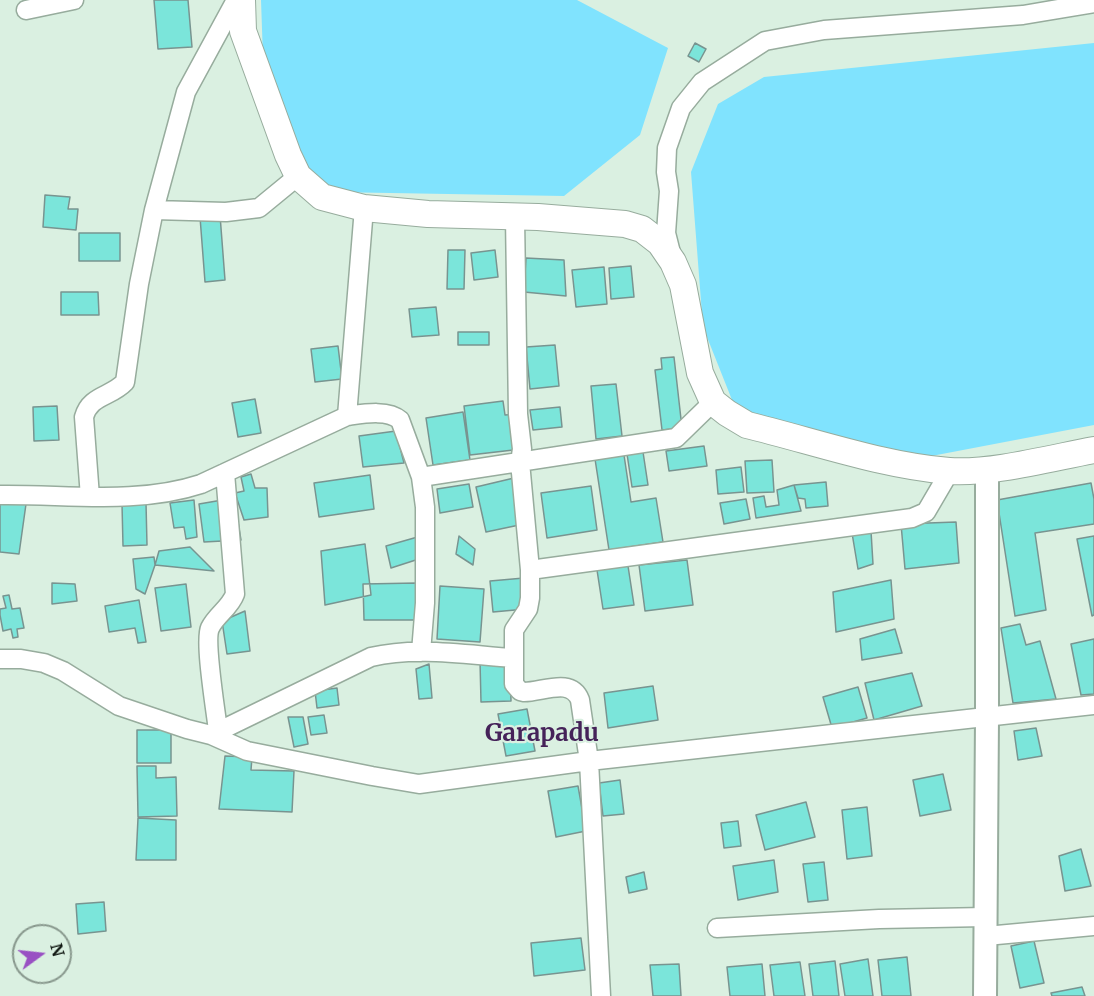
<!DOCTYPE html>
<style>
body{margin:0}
#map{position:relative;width:1094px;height:996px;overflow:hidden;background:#daf0e1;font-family:Merriweather,serif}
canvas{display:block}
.north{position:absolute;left:12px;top:924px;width:60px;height:60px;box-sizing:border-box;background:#daf0e1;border:2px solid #88988d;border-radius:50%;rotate:75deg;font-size:16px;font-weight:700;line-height:24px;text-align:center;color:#0e1510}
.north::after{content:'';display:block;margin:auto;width:21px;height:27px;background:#9950c3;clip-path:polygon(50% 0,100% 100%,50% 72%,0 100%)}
</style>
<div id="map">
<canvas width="1094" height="996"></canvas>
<div class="north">N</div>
</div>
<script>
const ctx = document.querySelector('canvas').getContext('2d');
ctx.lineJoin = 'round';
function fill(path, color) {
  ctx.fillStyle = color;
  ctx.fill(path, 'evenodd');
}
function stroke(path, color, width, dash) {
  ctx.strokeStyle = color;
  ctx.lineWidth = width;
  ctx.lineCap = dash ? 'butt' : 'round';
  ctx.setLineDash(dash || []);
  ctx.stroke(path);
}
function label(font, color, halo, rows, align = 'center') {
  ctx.font = font + ' Merriweather,serif';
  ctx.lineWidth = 4.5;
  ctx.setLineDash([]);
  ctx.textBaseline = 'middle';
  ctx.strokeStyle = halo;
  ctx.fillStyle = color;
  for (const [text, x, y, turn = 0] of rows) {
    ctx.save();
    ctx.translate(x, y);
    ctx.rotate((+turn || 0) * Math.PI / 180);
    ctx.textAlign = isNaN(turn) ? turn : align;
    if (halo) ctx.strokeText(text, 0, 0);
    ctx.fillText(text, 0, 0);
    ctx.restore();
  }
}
const water = new Path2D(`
 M261,0H577L668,48L640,135L564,196L332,192L309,176L263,58Z
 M1094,43V425L921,458L736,410L703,327L691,172L718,104L764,77Z`);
const building = new Path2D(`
 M154,0H188L192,47L158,49Z
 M695,43L706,49L699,62L688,56Z
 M45,195L70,197L68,209H78L76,230L43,227Z
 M220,215L225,280L205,282L200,217Z
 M79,233H120V261H79Z
 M448,250H465L464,289H447Z
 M495,250L498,277L474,280L471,253Z
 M526,258L564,260L566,296L524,292Z
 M631,266L634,297L611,299L609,268Z
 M604,267L607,304L576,307L572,270Z
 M61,292H98L99,315H61Z
 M436,307L439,335L412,337L409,309Z
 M458,332H489V345H458Z
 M555,345L559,386L530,389L526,347Z
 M338,346L342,379L315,382L311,349Z
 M674,357L682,428L662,430L655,370L662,369L661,358Z
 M616,384L622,436L596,439L591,386Z
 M255,399L261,433L238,437L232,403Z
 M503,401L505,415L518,414L522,449L470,455L464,406Z
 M57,406L59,440L34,441L33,407Z
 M560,407L562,427L533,430L530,410Z
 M463,412L470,460L433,465L426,418Z
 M396,431L404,463L363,467L359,436Z
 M704,446L707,466L669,471L666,451Z
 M643,452L648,485L632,487L627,454Z
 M624,455L631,502L656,498L663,542L609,550L595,459Z
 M772,460L774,492L747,493L745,461Z
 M741,467L744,492L718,494L716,470Z
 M251,474L255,488H267L268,517L244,520L235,493L244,491L241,477Z
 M370,475L374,509L319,517L314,483Z
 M514,478L524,524L486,532L476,487Z
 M826,482L828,506L806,508L805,499L798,498L794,485Z
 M1091,483L1094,499V524L1035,533L1046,610L1015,616L997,500Z
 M469,484L473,507L440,513L437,489Z
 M794,485L801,511L756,518L753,498L764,496L766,507L779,505L777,490Z
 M591,486L597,530L547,538L541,493Z
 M234,498L241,540L204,542L199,504Z
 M746,499L750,519L724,524L720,503Z
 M194,500L197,537L186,539L184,527L174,528L170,503Z
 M0,502L26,504L19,554L0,552Z
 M146,503L147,545L123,546L122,504Z
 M956,522L959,563L905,569L901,524Z
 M871,531L873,564L858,569L852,533Z
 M421,536L425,557L391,568L386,546Z
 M459,536L475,549L473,565L456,554Z
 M1094,536V615L1092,616L1077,539Z
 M365,544L371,595L325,605L321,551Z
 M190,547L214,571L155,565L159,551Z
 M154,557L155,565L145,594L136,589L133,559Z
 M687,560L693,605L645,611L639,565Z
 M628,566L634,605L603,609L597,570Z
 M524,578L526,609L493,612L490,581Z
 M891,580L894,619L836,632L833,592Z
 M52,583L75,584L77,601L52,604Z
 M417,583L419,620H364L363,584Z
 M186,584L191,627L161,631L155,588Z
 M440,586L484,589L480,642L437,639Z
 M9,595L12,609L20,608L24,628L17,629L18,637L13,638L11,629L3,631L0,615V609L6,608L3,596Z
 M139,600L146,642L138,643L135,628L109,632L105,606Z
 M245,611L250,651L227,654L222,621Z
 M1020,624L1026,645L1040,641L1056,699L1013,703L1001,628Z
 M895,629L902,653L862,660L860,639Z
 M1094,639V694L1081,695L1071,644Z
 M510,660L511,701L481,702L480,661Z
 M429,664L432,698L419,699L416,669Z
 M912,673L922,706L874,720L865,683Z
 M653,686L658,720L608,728L604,693Z
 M858,687L867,718L832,728L823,697Z
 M337,688L339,705L317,708L315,691Z
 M527,709L535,751L506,756L498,714Z
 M324,715L327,733L311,735L308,717Z
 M288,717H303L308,744L294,747Z
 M1036,728L1042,756L1018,760L1014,731Z
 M137,730H171V763H137Z
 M225,756L252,757L251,770L294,771L292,812L219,809Z
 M137,766H156V778L176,777L177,816L138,817Z
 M943,774L951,810L920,816L913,780Z
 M620,780L624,814L603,816L599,783Z
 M578,786L586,831L556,837L548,791Z
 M806,802L815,837L765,850L756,815Z
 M867,807L872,856L847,859L842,810Z
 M138,818L176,820V860H136Z
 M738,821L741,846L724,848L721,823Z
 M1081,849L1091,886L1065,891L1059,856Z
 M774,860L778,892L738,900L733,866Z
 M824,862L828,900L808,902L803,864Z
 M644,872L647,889L629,893L626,877Z
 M104,902L106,931L78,934L76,904Z
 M581,938L585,970L534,976L531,943Z
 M1034,941L1044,983L1020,988L1011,946Z
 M907,957L911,996H882L878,960Z
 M868,959L873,996H845L840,964Z
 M835,961L839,996H813L809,964Z
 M800,962L805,996H774L770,965Z
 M679,964L681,996H653L650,965Z
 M762,964L765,996H730L727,967Z
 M1082,987L1085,996H1052L1051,993Z`);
const minor = new Path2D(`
 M26,10L74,0
 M154,210L226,212L259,208L298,176
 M515,217L518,414L522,449L520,462L530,570V598L528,609L514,630V684L520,691L524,692C543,692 571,677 580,700L589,761L601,996
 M671,253L666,233L669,191L666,172L667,148L681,108L702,82L765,41L824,30L1023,15L1094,3
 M347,416L364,208
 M421,477L676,438L713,402
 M0,495C67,494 137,505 201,484L347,416C362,414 388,409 400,420L421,477L425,507V603L421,652
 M90,497L84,417C90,395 111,397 125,382L139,284L154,210L186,92L236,0
 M530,570L912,518L926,512L950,471
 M0,659H21L44,663L63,671L119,706L187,729L211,735L247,751L372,776L419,784L589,761L1094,705
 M218,731C216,712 204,641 210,628C216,615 230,608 235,594L225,473
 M211,735L371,657C417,646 467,655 514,658
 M717,928L879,919L986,917
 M986,936L1094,926`);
const tertiary = new Path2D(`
 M985,996L987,718V469`);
const secondary = new Path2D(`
 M242,0L243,31L288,155L298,176L322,197L364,208L428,214L538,217L625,224L642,229L660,243L673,262L683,285L700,373L713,402L727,413L747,425C813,441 880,465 949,471C991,474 1051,458 1094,450`);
const quarterNames = [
 ["Garapadu",542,734]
];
fill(water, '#80e3fe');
fill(building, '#7be5da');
stroke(building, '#789490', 1.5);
stroke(minor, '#97ac9d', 21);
stroke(tertiary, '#97ac9d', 26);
stroke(secondary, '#97ac9d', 28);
stroke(minor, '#fff', 18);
stroke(tertiary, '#fff', 22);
stroke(secondary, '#fff', 26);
label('bold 24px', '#452259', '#daf0e1', quarterNames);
</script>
